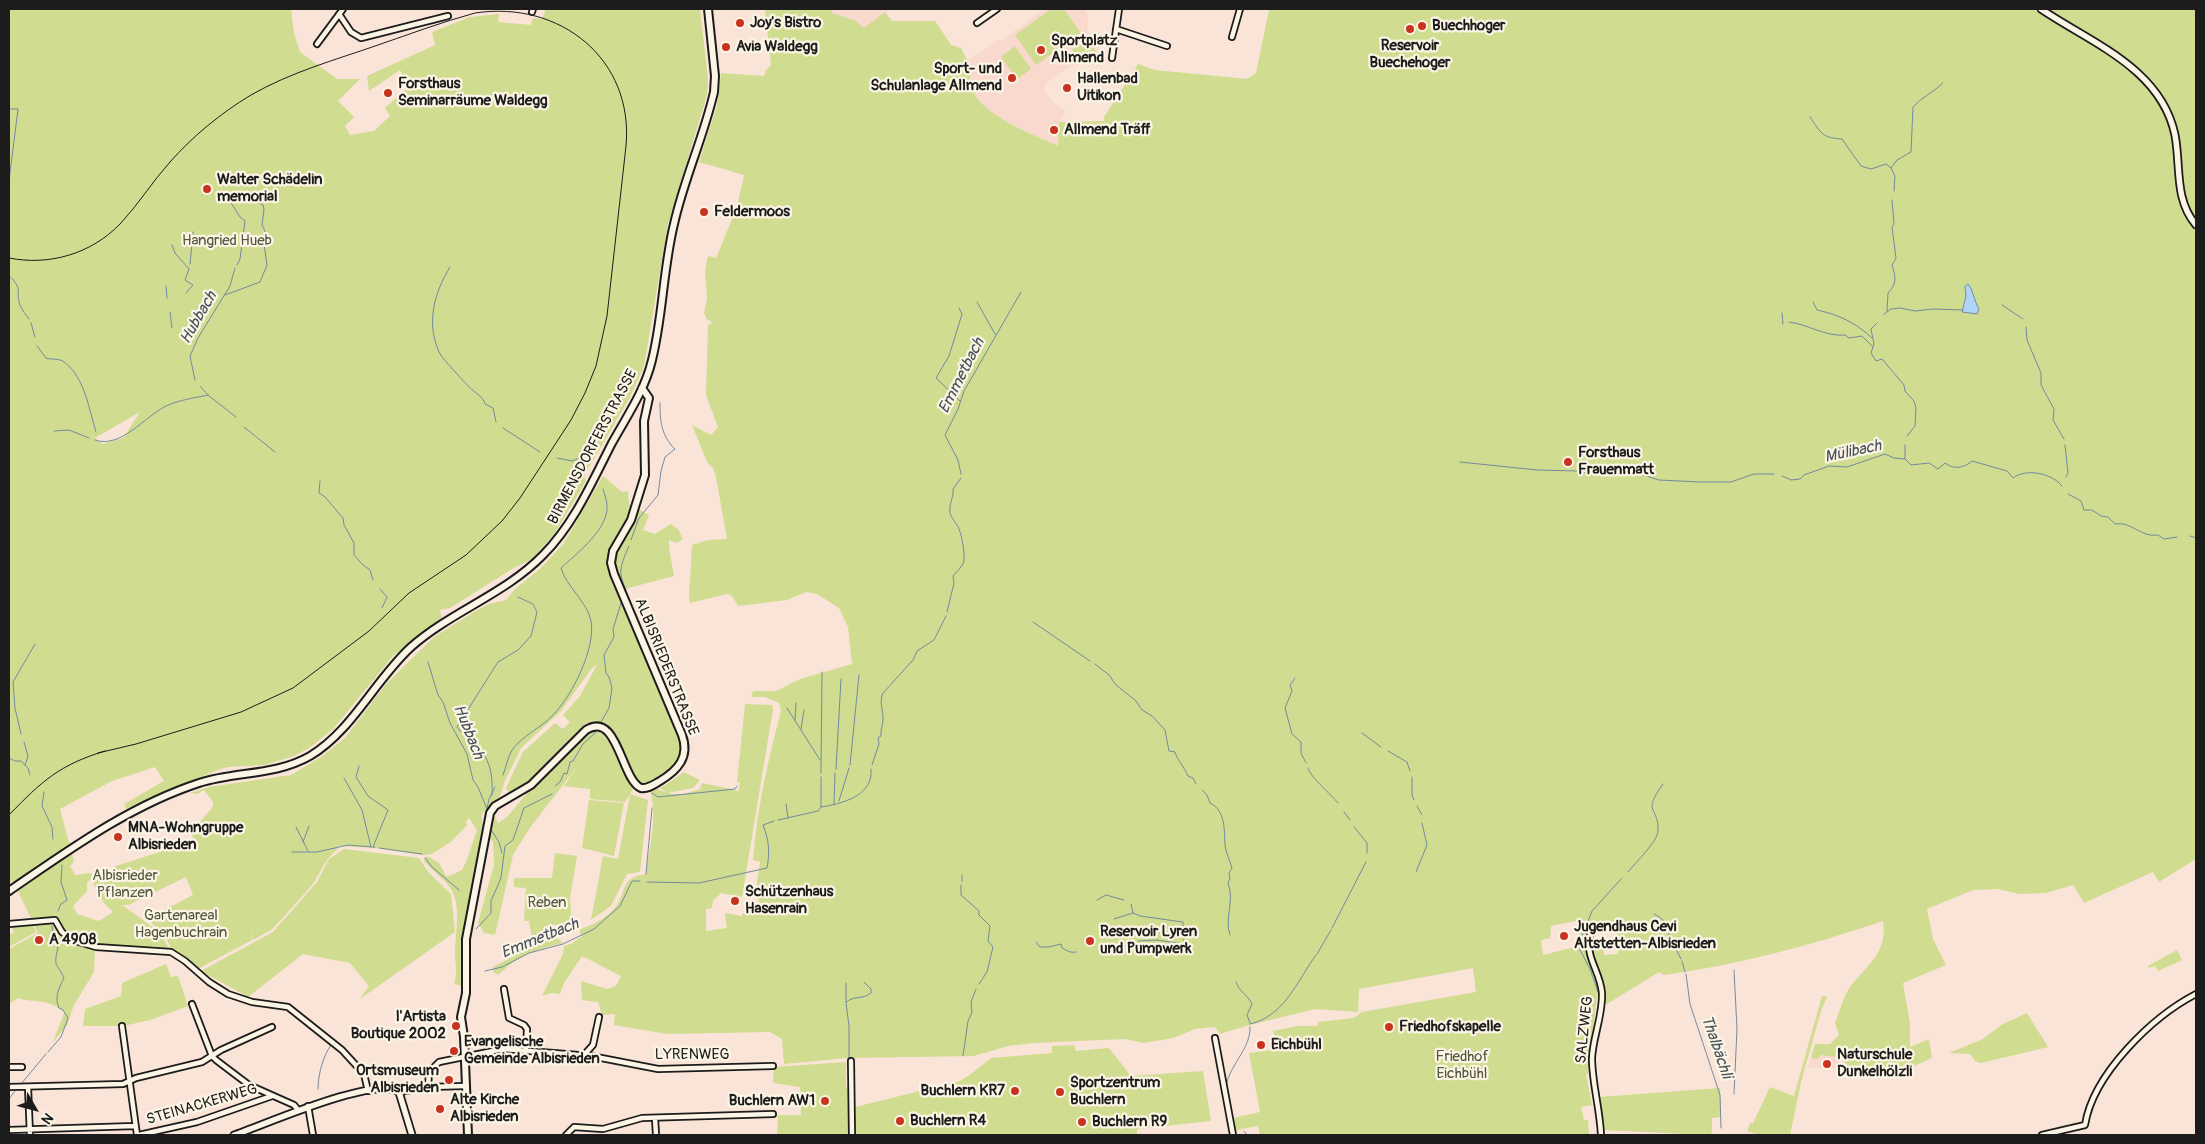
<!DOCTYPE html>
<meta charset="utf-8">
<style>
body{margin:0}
#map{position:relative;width:2205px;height:1144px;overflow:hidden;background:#fae4d7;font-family:Pangolin,sans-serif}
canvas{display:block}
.frame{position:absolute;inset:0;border:10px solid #1c1c1c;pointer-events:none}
.north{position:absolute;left:10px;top:1084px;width:50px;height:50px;-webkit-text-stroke:4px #fcf5e5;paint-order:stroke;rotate:128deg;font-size:14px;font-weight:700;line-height:20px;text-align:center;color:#1c1c1c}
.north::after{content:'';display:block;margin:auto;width:18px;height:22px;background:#1c1c1c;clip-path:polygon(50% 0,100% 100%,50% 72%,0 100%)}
</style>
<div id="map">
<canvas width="2205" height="1144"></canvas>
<div class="frame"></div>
<div class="north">N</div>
</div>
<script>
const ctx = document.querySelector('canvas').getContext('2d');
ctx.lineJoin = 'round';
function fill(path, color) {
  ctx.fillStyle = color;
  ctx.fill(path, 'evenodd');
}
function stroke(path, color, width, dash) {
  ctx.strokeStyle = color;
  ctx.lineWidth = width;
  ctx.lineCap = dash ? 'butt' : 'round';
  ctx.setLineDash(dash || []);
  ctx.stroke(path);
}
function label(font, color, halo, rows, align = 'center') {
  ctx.font = font + ' Pangolin,sans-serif';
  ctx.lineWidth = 4.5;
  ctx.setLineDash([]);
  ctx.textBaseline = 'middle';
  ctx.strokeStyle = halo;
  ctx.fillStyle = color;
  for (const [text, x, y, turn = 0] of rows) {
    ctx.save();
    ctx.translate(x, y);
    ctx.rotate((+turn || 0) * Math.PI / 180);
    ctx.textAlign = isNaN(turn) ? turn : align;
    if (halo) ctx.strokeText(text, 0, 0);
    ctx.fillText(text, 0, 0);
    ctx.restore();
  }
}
const built = new Path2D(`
 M831,9H889V10L864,28L854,20L832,13Z
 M1044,9H1085L1088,16L1087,29L1099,49L1093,56L1083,64L1072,66L1046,83L1044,90L1052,101L1065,111L1059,122L1058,146L1001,119L987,110L973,94L968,61L997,40H1002Z
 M1821,1055L1845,1058V1069L1808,1068L1811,1058H1817Z`);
const green = new Path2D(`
 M9,9H291L294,33L300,52L337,79H360L338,101L354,117L345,126L350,135L374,131L390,116L385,108L409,87L400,70L369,91L367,76L435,45L432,32L470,17L499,14L498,22L531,25L533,18L542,19L546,9H700L708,79L707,95L668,224L644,366L630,397L584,476L586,481L555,533L532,559L512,569L450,608L439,610L442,617L393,656L333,729L309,748L294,756L265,765L228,767L215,771L126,809L124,804L164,781L155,767L112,781L60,809L74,862L70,866L75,875L91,873L94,877L87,882V891L73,906L77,914L99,921L113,912L104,903L93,883L116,866L194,841L191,832L213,807V802L204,790L197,794L190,793L209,787L291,775L321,757L345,738L386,684L434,637L474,612L489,604L506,600L515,589L541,568L564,543L603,476L622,492L628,491L629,504L649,515L643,530L655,534L671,524L678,529L683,539L677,543L669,540V548L674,576L617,591L645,660L680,739L681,755L673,768L644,785L637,781L613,730L606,724L597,738L602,732L619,756L633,789L630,794L648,800L640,872L627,874L611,906L591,920L603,856L618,859L630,795L625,802L590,799V789L564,786L579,764L529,829L513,855L495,935L484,933L478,923L494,865L493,842L482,832L463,948L462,986L454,984C458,973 455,965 455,954C455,933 462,908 451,889C444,878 432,871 424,861L425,857H429L439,863L446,876H450L462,870L467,860L477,830L469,818L466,821L467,825L452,841L432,854L422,855L375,848L340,846L327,860L313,884L280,921L271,930L253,940L251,931L252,940L196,970L172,950L164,934L147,919L193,895L186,877L128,905H122L158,931L171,951L95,944L94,972L74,1005L67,1025L53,1042L65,1011C59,1009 56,1006 51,1004C41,1000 28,1002 18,998L9,1004V949L38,933L13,881L9,883ZM140,412L123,438L102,444L95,438ZM597,665L580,696L563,715L570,722L563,729L555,723L523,752L506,788L510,794L526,784L586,723L596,720L589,732L528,792L507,817L498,823L495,816L482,823V814L500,796L504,783L521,748L561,711L592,668Z
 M765,9H831L832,13L854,20L864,28L885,12L892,21H935L951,45L961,48L972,69C969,74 970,78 971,84C975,114 1032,133 1058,146L1059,122L1104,121V117L1138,64L1155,70L1247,79L1256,73L1269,10L1271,9H2196V859L2159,882L2153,872L2084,903L2073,885L2046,893L2019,894L1998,889L1973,890L1927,909L1933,939L1946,965L1903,983L1910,1024V1047L1929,1039L1932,1058L1897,1074L1896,1066L1876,1069H1845V1058L1821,1055L1817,1059L1811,1058L1815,1044H1830L1839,1035L1835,1023C1840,1011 1843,997 1850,987C1867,964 1888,954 1883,921C1812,945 1738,965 1664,975L1659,972L1607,1004L1603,1002L1590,941L1602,937L1604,955L1618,954L1616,926L1609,921L1589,927L1585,949L1598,987L1588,1074L1586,1075L1592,1105L1581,1107L1584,1120H1588L1589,1135H1260L1258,1126L1236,1130L1233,1118L1260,1112L1249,1053L1278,1049L1273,1031L1297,1026H1318V1022L1354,1018L1362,1012L1476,992L1473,968L1359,989L1358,1012L1315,1009L1246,1026L1220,1034L1215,1027L1195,1029L1173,1038L1143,1043L1125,1039L1034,1043L1008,1046L974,1056L846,1058L784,1064L782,1039L770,1032L667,1034L614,1025L615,1014L602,1015L598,1002L582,1000L581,981L607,989L616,986L621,976L582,956L564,983L560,994L551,993L542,996L563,954L564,946L571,944L582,936L579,930C591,925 603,920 612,911C629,894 617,878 646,874C649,848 658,817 650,791L656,788C671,797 684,795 700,789L702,783L736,790L738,792L740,782H737L745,704L772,705L773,709L742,897L721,893L713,901L712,908L706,909V931L727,928L725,913L742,916L743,913L753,914L759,900L755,896L760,862L753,860C757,809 768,760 781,711L779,703L765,697H751L753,691H776L800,679L852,664L848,627L839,608L817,594L806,592L787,600L738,606L732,596L727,594L690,603L689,597L692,545L708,540L727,539L716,477L713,468L707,462L692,425L711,435L718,427L706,395L708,325L713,323L707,319L704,313L707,299L705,271L708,256L716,258L737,207L744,175L699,162L717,105L721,73L764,76L766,70L771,65ZM1580,920L1578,946L1543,955L1541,940L1550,938L1551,926Z
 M1051,9H1064L1081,33L1036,65L1015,35Z
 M1087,40L1097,53L1082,64L1072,50Z
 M1015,46L1031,69L1017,79L1001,57Z
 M684,772L700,780L693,788L667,793L659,787L664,786Z
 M589,800L624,803L614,856L582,848Z
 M344,849L419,858L429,873L451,894L455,932L360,999L369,986L350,963L303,954L248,997L201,971L273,932L317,882L329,859Z
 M555,853L577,856L570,898L572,924L551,925L553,935L563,943C535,950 519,955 498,975L493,972V967L512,957L532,938L529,921H524L526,888L514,887V878H552Z
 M33,925L36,932L9,947V935L14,933L12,927Z
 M2177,950L2182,960L2158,971L2155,966L2149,968L2148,966Z
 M166,964L171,977L178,976L188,1006L150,1020L123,1026H83L85,1009L121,996L122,983Z
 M1822,996L1827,997L1821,1011L1801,1082L1790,1135H1759L1747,1131L1750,1123H1753L1770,1087L1794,1096Z
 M2027,1013L2048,1047L1981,1063L1975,1061L1970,1054L1949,1053L1983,1039L2001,1025Z
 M1074,1045L1076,1051L1109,1048L1131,1076L1203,1071L1211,1121L1137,1129V1135H777L778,1115H801L800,1087L773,1083L774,1067L846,1062V1087L850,1090L851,1108L960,1081L971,1074L991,1058L1052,1053V1046Z
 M1720,1088L1721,1117L1712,1118V1132L1710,1135L1602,1130L1599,1097Z`);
const water = new Path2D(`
 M1968,284C1973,289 1974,301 1979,309L1977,314L1962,312L1966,296L1965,287Z`);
const stream = new Path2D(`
 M9,109H18L9,181
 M1810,117C1821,133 1822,138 1842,139L1861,166L1871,169L1886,164L1891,168
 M1894,191L1895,176L1891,168L1897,160L1911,152L1913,107C1922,97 1934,92 1943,83
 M230,201L240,217L245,221L240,259L237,265
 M172,245L175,253L189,269L185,280L193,285L186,293
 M190,264L193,232
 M450,267C434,293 426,323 439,352C443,360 462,379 469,387C475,393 483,396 485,404L493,408L496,422
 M9,276C24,289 15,291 20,305C22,310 26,315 29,319
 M166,286L167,298
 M225,295L260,282L267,265L264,244L265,231L262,225L264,210L263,205L255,201L252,197
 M977,302L995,334
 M1813,302L1817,310C1839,315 1855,322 1872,338
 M2002,305L2023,319
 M959,308L962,314L949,356L936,378L960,401
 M1887,311L1888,293C1897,283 1896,278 1892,265L1896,258L1892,227L1894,224L1892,200
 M170,312L172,328
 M1782,313L1783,324
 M1884,314L1891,309L1900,308L1915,311L1933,309L1963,310
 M1789,322C1807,324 1826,337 1845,335L1849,338L1862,336L1873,347
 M31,323L35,337
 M1877,323L1871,329L1874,344L1871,353L1876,361L1882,359L1904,385L1905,391L1914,401L1916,408L1915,426L1907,436
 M2026,327L2027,340L2041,373V385L2054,409L2053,420L2064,439
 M37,346L46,358C52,360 59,358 64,362C85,377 89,410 96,432
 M195,380L190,356L198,338L230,286L235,268
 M200,386L208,395L236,417
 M244,427L275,452
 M503,428L540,452
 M54,431L69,430L89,438
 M95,440C121,449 144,417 166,406C179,400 194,398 208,395
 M1905,445V459
 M2065,445L2068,473L2066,477
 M557,458L572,461L590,454L592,459
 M1460,462L1537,470L1577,471
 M1584,472L1589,473L1595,469L1600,471L1603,468L1607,471L1610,468L1627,470L1659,480L1700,482H1731L1754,474H1774
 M961,474L958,460L945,435L958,409L964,391L1021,292
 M1782,476L1791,480L1800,479L1804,475L1829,466L1847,467L1885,454L1894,458L1905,459L1911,465L1929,463L1938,469L1945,463C1954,470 1964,468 1972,461L2007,471L2013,478C2026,468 2052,473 2062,486
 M320,481L319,493L325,497L343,518L344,525L354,543V555L363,565L370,570L373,580
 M2068,494L2081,501L2084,510H2092L2101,516L2108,517L2115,524C2132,521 2141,538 2158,535L2164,539L2177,537
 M2190,536L2196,538
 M631,540L639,518L658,495L661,471L665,457L675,449C661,436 660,420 660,403
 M380,589L387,597L382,608
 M626,590C617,571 621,565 629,546
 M947,612L954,583L953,576C956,572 961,568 963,564C966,558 962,536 959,529C957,523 951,519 950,512C949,503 954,497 953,489L961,478
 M1033,622L1090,661
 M428,662L438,695L443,702L450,723L467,754L473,780L478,787L487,809
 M1095,664L1109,675L1116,685L1136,701L1142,710L1152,716L1165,730L1169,751L1175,752C1176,758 1185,768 1188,776L1193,778L1196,784
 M1295,678L1290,685L1292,691L1285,708L1292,734L1301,742V753L1306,763
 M787,708L820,760
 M795,720L796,703
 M601,722L609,708L612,688L609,677L606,673L604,655L614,637L613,629L622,600
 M801,729L804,710
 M1362,733L1381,747
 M21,734L15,708L13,682L35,644
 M24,742L28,756L25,765
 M1388,751L1407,762L1410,771
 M9,758L15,761H21L28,768L30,775
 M850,765L859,675
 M872,765L879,744L878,738L881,736C880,730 883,726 883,719C883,710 879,701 883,693L913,660L917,651L934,640L946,616
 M359,766L356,777L368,796L388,810L373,847H375
 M1308,768C1310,777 1331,794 1338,803
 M836,769L841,679
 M821,773L822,672
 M503,775C506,767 508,757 512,750C523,735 541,728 553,715C572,696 596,648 591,621C588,603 566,586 561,568C577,553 609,529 607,505C607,500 604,494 603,489
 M1412,777V795L1414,800
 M344,778L362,810L371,847
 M555,786L560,782L564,773L567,774L570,762L573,761L583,744L597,731
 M1202,790L1207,795L1210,803C1226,811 1224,830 1225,845C1226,853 1230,861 1232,868L1229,873L1230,878L1228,883C1235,901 1224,918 1230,935
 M44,792L42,806L52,827L53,839
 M652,793L658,797L735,789L737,786
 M492,795C493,774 490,758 475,744C469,739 462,734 457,727L498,662L518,650L531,636L537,612L533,604L518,597
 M839,801L849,768
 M786,804L788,818
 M834,805L835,773
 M1417,806L1422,815
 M821,807V777
 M487,809L489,799L495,787
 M1344,812L1350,820
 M778,820L818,811L821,807C841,804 874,796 871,769
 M296,827L308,851
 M1354,827L1367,843V853
 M490,828L499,842L502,853
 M303,842L309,826
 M379,848L422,854
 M292,852H317L348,845L372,847
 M425,858L432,867L459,890
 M1416,872L1427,845L1422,823
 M1628,872C1635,863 1658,841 1658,831C1659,805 1641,815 1663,784
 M646,874L652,808
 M962,875V881
 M647,882L699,883L767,868C770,852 769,840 763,825L774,821
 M961,885V895L979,911V915L990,926L988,941L993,947L987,972L979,984
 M1097,900L1106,895L1124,900
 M1131,904L1133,913L1140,916L1183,922L1184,944L1156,940L1138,941
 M58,911L61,904L67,900L61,882L62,865
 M1654,914C1662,918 1671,925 1669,935L1681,959
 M1114,919L1133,913
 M1587,924L1592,911L1622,878
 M1332,928L1366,862
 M476,929L491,913V901L501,878L505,846L513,840L524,808L552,794
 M1584,930L1579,948L1590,969L1598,992
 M1036,942L1040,947H1049L1061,944L1062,948C1068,951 1069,953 1076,952
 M1317,954L1331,930
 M1682,961L1685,972
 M485,971L502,967L529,953L563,944L594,929L620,906L632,881H640
 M1686,974L1690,1004L1720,1095L1721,1128
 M1236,982C1239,992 1248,995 1252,1004L1247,1015L1250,1023
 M846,983V1002
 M1250,1024C1285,1016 1297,981 1316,955
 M48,1052L61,1037L68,1018L63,1010L59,1008C54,997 59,988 64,978C57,962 53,968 58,948L53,938L52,926
 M963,1056L968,1021L972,1013L971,1002L976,989
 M849,1059V1026L846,1003C852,995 863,1000 871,993V989L864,982
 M21,1084L46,1054
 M318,1089C318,1075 323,1056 331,1045
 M1734,1094L1737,1029L1734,970
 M849,1096V1076
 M1228,1098C1228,1093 1226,1087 1227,1082C1232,1063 1251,1047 1250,1027
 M9,1099L15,1091
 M849,1099L850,1121
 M1229,1102L1231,1108
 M1244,1131L1247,1135`);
const minor = new Path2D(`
 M532,12L533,9
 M339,14L351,32L361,38L448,16
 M977,23L997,9
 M1116,29L1167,46
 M1232,37L1240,9
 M317,44L343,9
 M1112,58L1119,9
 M9,924L55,920L62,932L72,940L96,947L171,952L185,961L209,982L228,994L252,1002L288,1007L342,1050L364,1074L368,1091
 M1591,930C1583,957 1600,969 1602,993C1603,1015 1593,1037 1592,1058C1592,1083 1600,1109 1601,1135
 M504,989L509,1018L524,1025L527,1029L526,1051
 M192,1004L212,1056L216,1060L249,1085L294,1105L298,1110
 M122,1026L137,1135
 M1215,1038L1233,1135
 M584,1055L593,1045L599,1017
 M851,1061L852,1135
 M9,1067H22
 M9,1087L123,1084L136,1078L202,1062L221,1050L272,1027
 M28,1087L30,1135
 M428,1087L429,1072L439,1062L503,1049L591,1056L658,1069L773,1066
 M399,1092L428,1087L465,1086
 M308,1106L313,1135
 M655,1118L656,1135
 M9,1130L135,1126
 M139,1135L197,1122L272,1096
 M566,1135L574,1127L603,1129L642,1118L773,1114
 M2042,1135L2085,1125C2093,1074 2152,1017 2196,994`);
const tertiary = new Path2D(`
 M2041,9C2091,43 2161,68 2175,135C2181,167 2174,199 2196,225
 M234,1135C262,1126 375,1075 399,1092L412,1135`);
const secondary = new Path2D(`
 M9,891C69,850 129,806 199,783C236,771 275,776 310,756C352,731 375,680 411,647C452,611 505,594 543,555C574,524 592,482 612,443C627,416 645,390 652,360C663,316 663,269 674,224C684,179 704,136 714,92L715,76L708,9
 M468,1135L464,1037L461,1017L466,993V939L490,813L495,806L531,785L586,730C618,710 621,780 641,788C648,789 653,785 660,781C678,770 690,757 682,735L614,574L611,563L613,551L631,520L645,475L644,421L649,398L642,388`);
const rail = new Path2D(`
 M9,258C49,266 91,254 120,224C138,205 152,182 170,162C193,136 221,113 251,95C291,72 335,60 378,45C410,34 442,22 475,13C561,0 634,60 626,146L607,316L596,366L585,393L571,420L520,498L502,521L466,555L409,593L369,631L293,688L241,712L136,744L98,753
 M9,815C42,781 59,765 105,751`);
const markers = [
 [740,23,5,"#c8321e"],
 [1422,26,5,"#c8321e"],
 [1410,29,5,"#c8321e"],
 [726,47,5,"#c8321e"],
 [1041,50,5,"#c8321e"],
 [1012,78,5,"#c8321e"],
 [1067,88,5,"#c8321e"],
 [388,93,5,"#c8321e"],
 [1054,130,5,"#c8321e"],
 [207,189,5,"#c8321e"],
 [704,212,5,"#c8321e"],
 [1568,462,5,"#c8321e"],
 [118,837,5,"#c8321e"],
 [735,901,5,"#c8321e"],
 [1564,936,5,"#c8321e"],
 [39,940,5,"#c8321e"],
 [1090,941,5,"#c8321e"],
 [456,1026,5,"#c8321e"],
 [1389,1027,5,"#c8321e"],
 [1261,1045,5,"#c8321e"],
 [454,1051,5,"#c8321e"],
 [1827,1064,5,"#c8321e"],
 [449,1080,5,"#c8321e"],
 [1015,1091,5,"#c8321e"],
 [1060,1092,5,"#c8321e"],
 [825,1101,5,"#c8321e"],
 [440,1109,5,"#c8321e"],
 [900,1121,5,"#c8321e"],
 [1082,1122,5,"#c8321e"]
];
const poiNames = [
 ["Joy's Bistro",750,23],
 ["Buechhoger",1432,26],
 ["Sportplatz",1051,41],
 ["Allmend",1051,58],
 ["Reservoir",1410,46,"center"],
 ["Buechehoger",1410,63,"center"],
 ["Avia Waldegg",736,47],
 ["Sport- und",1002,69,"right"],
 ["Schulanlage Allmend",1002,86,"right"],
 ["Hallenbad",1077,79],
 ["Uitikon",1077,96],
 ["Forsthaus",398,84],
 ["Seminarräume Waldegg",398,101],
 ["Allmend Träff",1064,130],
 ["Walter Schädelin",217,180],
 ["memorial",217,197],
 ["Feldermoos",714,212],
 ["Forsthaus",1578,453],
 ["Frauenmatt",1578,470],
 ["MNA-Wohngruppe",128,828],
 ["Albisrieden",128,845],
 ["Schützenhaus",745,892],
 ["Hasenrain",745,909],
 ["Jugendhaus Cevi",1574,927],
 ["Altstetten-Albisrieden",1574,944],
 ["Reservoir Lyren",1100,932],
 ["und Pumpwerk",1100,949],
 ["A 4908",49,940],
 ["l'Artista",446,1017,"right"],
 ["Boutique 2002",446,1034,"right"],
 ["Friedhofskapelle",1399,1027],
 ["Evangelische",464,1042],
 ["Gemeinde Albisrieden",464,1059],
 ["Eichbühl",1271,1045],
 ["Naturschule",1837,1055],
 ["Dunkelhölzli",1837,1072],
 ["Ortsmuseum",439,1071,"right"],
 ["Albisrieden",439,1088,"right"],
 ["Sportzentrum",1070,1083],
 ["Buchlern",1070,1100],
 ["Buchlern KR7",1005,1091,"right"],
 ["Alte Kirche",450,1100],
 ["Albisrieden",450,1117],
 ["Buchlern AW1",815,1101,"right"],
 ["Buchlern R4",910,1121],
 ["Buchlern R9",1092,1122]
];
const parkNames = [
 ["Hangried Hueb",227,241],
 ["Albisrieder",125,876],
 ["Pflanzen",125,893],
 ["Reben",547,903],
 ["Gartenareal",181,916],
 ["Hagenbuchrain",181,933],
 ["Friedhof",1462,1057],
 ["Eichbühl",1462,1074]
];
const streetNames = [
 ["BIRMENSDORFERSTRASSE",593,447,-62],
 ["ALBISRIEDERSTRASSE",666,667,68],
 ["SALZWEG",1585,1030,-84],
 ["LYRENWEG",692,1055],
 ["STEINACKERWEG",202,1105,-16]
];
const waterNames = [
 ["Hubbach",199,318,-60],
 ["Emmetbach",962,376,-63],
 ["Mülibach",1853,452,-12],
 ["Hubbach",468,732,68],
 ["Emmetbach",540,939,-22],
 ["Thalbächli",1716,1047,71]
];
fill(built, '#f9d8cd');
fill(green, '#d0dc8f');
fill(water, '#b0d3f8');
stroke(water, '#758aa0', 1);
stroke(stream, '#758aa0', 1);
stroke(minor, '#1c1c1c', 8);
stroke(tertiary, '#1c1c1c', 9);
stroke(secondary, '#1c1c1c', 10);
stroke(minor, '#fcf5e5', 4.5);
stroke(tertiary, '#fcf5e5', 5.5);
stroke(secondary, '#fcf5e5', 6);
stroke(rail, '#1c1c1c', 1);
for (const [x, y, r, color] of markers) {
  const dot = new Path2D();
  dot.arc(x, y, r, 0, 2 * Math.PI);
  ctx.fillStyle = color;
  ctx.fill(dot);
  stroke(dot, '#fcf5e5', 2);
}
label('bold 15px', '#1c1c1c', '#fcf5e5', poiNames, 'left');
label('15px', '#52563e', '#fcf5e5', parkNames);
label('15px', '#1c1c1c', '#fcf5e5', streetNames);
label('italic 16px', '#48535e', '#fcf5e5', waterNames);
</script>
